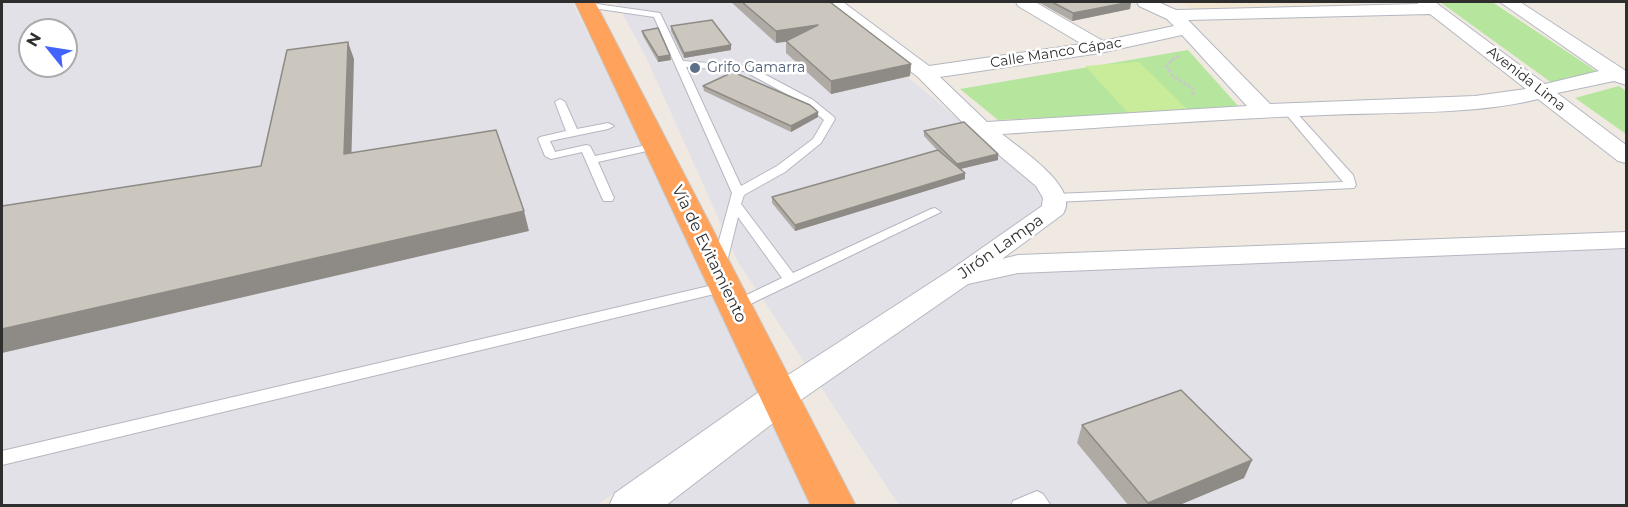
<!DOCTYPE html>
<meta charset="utf-8">
<style>
body{margin:0}
#map{position:relative;width:1628px;height:507px;overflow:hidden;background:#efe9e1;font-family:Montserrat,sans-serif}
canvas{display:block}
.frame{position:absolute;inset:0;border:3px solid #2e2e2e;pointer-events:none}
.north{position:absolute;left:18px;top:18px;width:60px;height:60px;box-sizing:border-box;background:#fff;border:2px solid #ababab;border-radius:50%;rotate:300deg;font-size:16px;font-weight:700;line-height:24px;text-align:center;color:#2e2e2e}
.north::after{content:'';display:block;margin:auto;width:21px;height:27px;background:#4264fb;clip-path:polygon(50% 0,100% 100%,50% 72%,0 100%)}
</style>
<div id="map">
<canvas width="1628" height="507"></canvas>
<div class="frame"></div>
<div class="north">N</div>
</div>
<script>
const ctx = document.querySelector('canvas').getContext('2d');
ctx.lineJoin = 'round';
function fill(path, color) {
  ctx.fillStyle = color;
  ctx.fill(path, 'evenodd');
}
function stroke(path, color, width, dash) {
  ctx.strokeStyle = color;
  ctx.lineWidth = width;
  ctx.lineCap = dash ? 'butt' : 'round';
  ctx.setLineDash(dash || []);
  ctx.stroke(path);
}
function label(font, color, halo, rows, align = 'center') {
  ctx.font = font + ' Montserrat,sans-serif';
  ctx.lineWidth = 5;
  ctx.setLineDash([]);
  ctx.textBaseline = 'middle';
  ctx.strokeStyle = halo;
  ctx.fillStyle = color;
  for (const [text, x, y, turn = 0] of rows) {
    ctx.save();
    ctx.translate(x, y);
    ctx.rotate((+turn || 0) * Math.PI / 180);
    ctx.textAlign = isNaN(turn) ? turn : align;
    if (halo) ctx.strokeText(text, 0, 0);
    ctx.fillText(text, 0, 0);
    ctx.restore();
  }
}
const industrial = new Path2D(`
 M2,2H572L764,392L597,505H2ZM30,30H66V66H30Z
 M616,2H819L1041,189L1045,205L986,279L1079,265L1626,249V505H899L738,262L645,55Z
 M776,423L813,506H655Z`);
const education = new Path2D(`
 M1180,2H1393L1193,9Z`);
const green = new Path2D(`
 M1440,2H1492L1596,71L1552,83Z
 M1188,50L1240,108L998,120L960,89Z
 M1619,86L1626,91V134L1575,98Z`);
const pitch = new Path2D(`
 M1139,62L1188,110L1130,115L1085,66Z`);
const path = new Path2D(`
 M1179,56L1171,60L1167,67L1172,75L1193,89V96`);
const lane = new Path2D(`
 M583,2L660,13L683,61L749,66L813,100L834,117L835,119L821,143L785,172L744,195L741,204L793,273L931,209L935,208L941,212L740,309H730L728,306L730,303L782,278L738,217L726,266L719,270L714,269L712,266L732,193L654,17L586,7L583,6ZM686,67L744,71L805,104L824,120L813,139L777,166L741,186Z
 M560,99L565,102L577,129L608,123L614,126L608,129L550,141L555,152L586,145L590,146L595,156L656,143L662,146L660,148L598,162L614,198L612,201H604L602,198L582,152L551,159L545,156L538,139L540,137L566,131L555,102Z
 M1289,108L1293,109L1353,175L1356,185L1354,188L1055,202L1049,198L1055,194L1343,182L1285,113V109Z
 M726,282L731,284L733,287L731,290L2,465V451Z
 M1037,491L1043,494L1051,506H1011L1013,501Z`);
const street = new Path2D(`
 M825,2H843L929,66L1082,44L1018,6L1016,2H1035L1103,41L1174,26L1167,19L1139,6L1137,2H1158L1176,10L1418,4L1417,2H1435L1545,84L1599,71L1500,2H1520L1626,71V85L1614,81L1557,93L1626,145V163L1618,161L1538,99C1475,115 1391,112 1325,115C1217,119 1110,127 1002,134C1020,149 1081,188 1063,214L1002,259L1018,255L1626,232V248L1018,273L968,284L792,406L780,409L768,406L764,397L768,388L949,271L1042,206L1043,198L1036,186L974,134L918,77L827,6ZM1430,14L1526,89L1475,96L1270,104L1188,20ZM1182,35L1247,106L987,122L940,77L1100,53Z`);
const secondary = new Path2D(`
 M780,382L794,387L800,397L794,407L665,506H609L615,493L766,387Z`);
const highway = new Path2D(`
 M575,2H595L856,506H811Z`);
const wall = new Path2D(`
 M731,2H830L911,64L910,76L831,94L786,53V42L776,43Z
 M1038,2H1131L1130,9L1072,21Z
 M671,26L731,45V50L684,58L671,31Z
 M642,31L670,55L671,60L658,62L643,36Z
 M703,86L818,117L791,132L704,91Z
 M924,131L998,160L960,169L965,179L795,231L772,203V197L937,150L924,136Z
 M1082,425L1252,460L1244,478L1177,506H1129L1077,443Z`);
const shadedWall = new Path2D(`
 M1131,2L1130,9L1072,21L1073,13Z
 M818,25V36L776,43V31Z
 M348,42L354,59L351,172L344,154Z
 M731,45V50L684,58V53Z
 M670,55L671,60L658,62V57Z
 M911,64L910,76L831,94V81Z
 M818,112V117L791,132V126Z
 M998,154V160L956,170L957,164Z
 M965,173V179L795,231V225Z
 M524,211L529,231L2,353V329Z
 M1252,460L1244,478L1177,506H1147L1148,503Z`);
const building = new Path2D(`
 M742,2H830L911,64L831,81L786,41L818,25L776,31Z
 M1052,2H1131L1073,13Z
 M712,20L731,45L684,53L671,26Z
 M658,28L670,55L658,57L642,31Z
 M348,42L344,154L496,130L524,211L2,329V206L261,166L287,50Z
 M733,72L810,105L818,112L791,126L703,86Z
 M964,122L998,154L957,164L924,131Z
 M938,150L965,173L795,225L772,197Z
 M1181,390L1252,460L1148,503L1082,425Z`);
const markers = [
 [695,68,6,"#5c6f8a"]
];
const farStreetnames = [
 ["Calle Manco Cápac",1056,53,-9],
 ["Avenida Lima",1526,79,38]
];
const farServicenames = [
 ["Grifo Gamarra",707,68]
];
const streetNames = [
 ["Jirón Lampa",1001,247,-35],
 ["Vía de Evitamiento",709,254,64]
];
fill(industrial, '#e3e1e8');
fill(education, '#f0e6d1');
fill(green, '#b6e59e');
fill(pitch, '#c9ec9a');
stroke(lane, '#b4b7c1', 2);
stroke(street, '#b4b7c1', 2);
stroke(secondary, '#b4b7c1', 2);
stroke(highway, '#c9c9c9', 2);
stroke(path, '#c9c9c9', 3, [3, 2]);
fill(lane, '#fff');
fill(street, '#fff');
fill(secondary, '#fff');
fill(highway, '#ffa35c');
fill(wall, '#afaba4');
fill(shadedWall, '#8e8b86');
fill(building, '#cbc7bf');
stroke(building, '#8e8b86', 1.5);
for (const [x, y, r, color] of markers) {
  const dot = new Path2D();
  dot.arc(x, y, r, 0, 2 * Math.PI);
  ctx.fillStyle = color;
  ctx.fill(dot);
  stroke(dot, '#fff', 2);
}
label('14px', '#2e2e2e', '#fff', farStreetnames);
label('14px', '#4e5e75', '#fff', farServicenames, 'left');
label('16px', '#2e2e2e', '#fff', streetNames);
</script>
